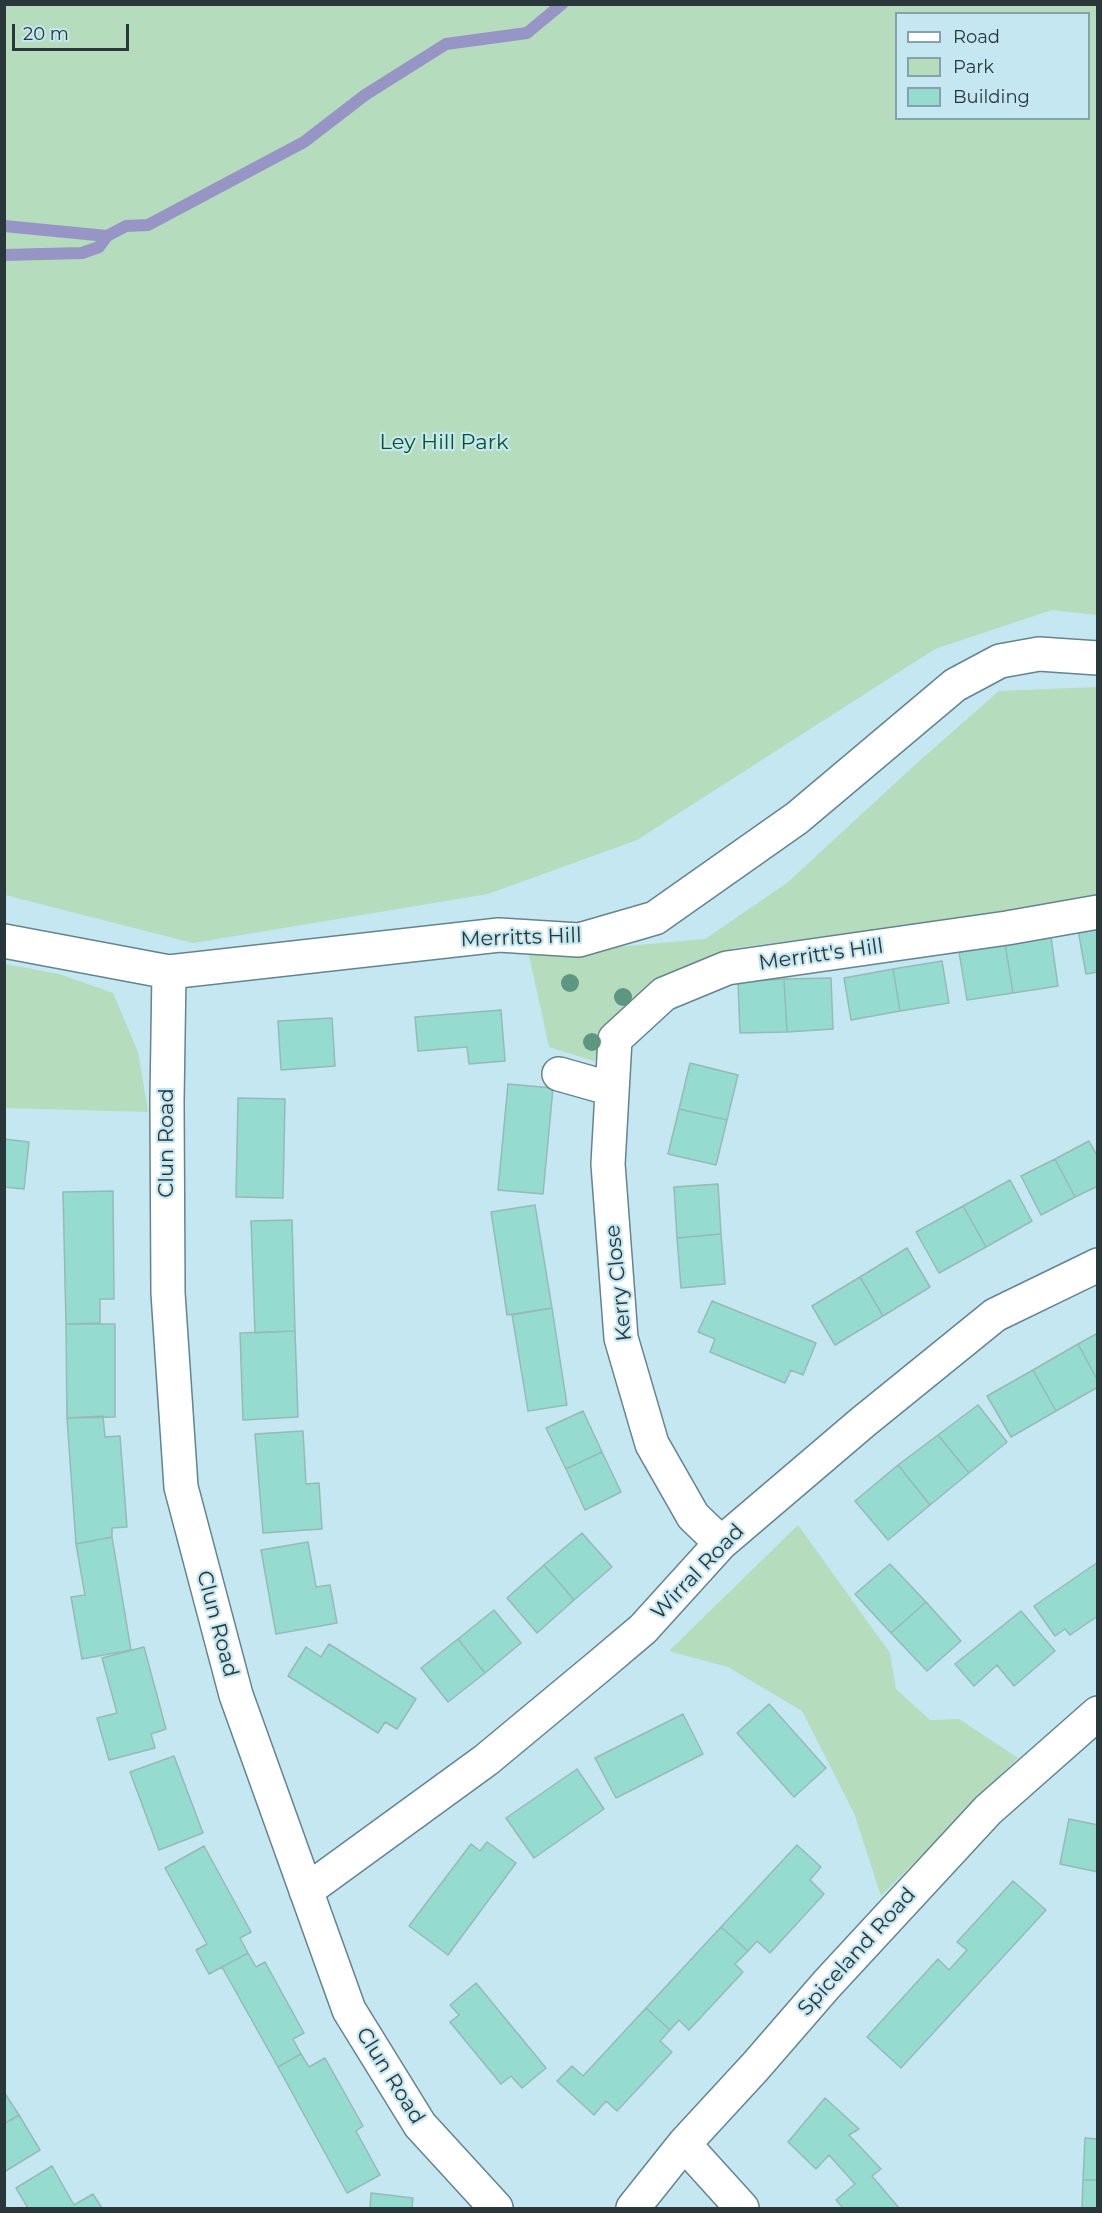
<!DOCTYPE html>
<style>
body{margin:0}
#map{position:relative;width:1102px;height:2213px;overflow:hidden;background:#c4e7f2;font-family:Montserrat,sans-serif}
canvas{display:block}
.frame{position:absolute;inset:0;border:6px solid #29373b;pointer-events:none}
.legend{position:absolute;left:895px;top:12px;width:195px;height:108px;box-sizing:border-box;background:#c4e7f2;border:2px solid #86a1a9;margin:0;padding:8px 10px;list-style:none;font-size:18px;color:#29373b}
.legend li{display:flex;align-items:center;gap:12px;height:30px}
.legend b{width:30px;border:2px solid #86a1a9}
.scale{position:absolute;left:12px;top:24px;width:117px;height:27px;box-sizing:border-box;border:3px solid #29373b;border-top:0;padding-left:8px;font-size:18px;line-height:21px;white-space:nowrap;color:#29373b;-webkit-text-stroke:4px #c4e7f2;paint-order:stroke}
</style>
<div id="map">
<canvas width="1102" height="2213"></canvas>
<div class="frame"></div>
<ul class="legend">
<li><b style="height:8px;background:#fff"></b>Road</li>
<li><b style="height:16px;background:#b5dcbc"></b>Park</li>
<li><b style="height:16px;background:#95dbd0"></b>Building</li>
</ul>
<div class="scale">20 m</div>
</div>
<script>
const ctx = document.querySelector('canvas').getContext('2d');
ctx.lineJoin = 'round';
function fill(path, color) {
  ctx.fillStyle = color;
  ctx.fill(path, 'evenodd');
}
function stroke(path, color, width, dash) {
  ctx.strokeStyle = color;
  ctx.lineWidth = width;
  ctx.lineCap = dash ? 'butt' : 'round';
  ctx.setLineDash(dash || []);
  ctx.stroke(path);
}
function label(font, color, halo, rows, align = 'center') {
  ctx.font = font + ' Montserrat,sans-serif';
  ctx.lineWidth = 4.5;
  ctx.setLineDash([]);
  ctx.textBaseline = 'middle';
  ctx.strokeStyle = halo;
  ctx.fillStyle = color;
  for (const [text, x, y, turn = 0] of rows) {
    ctx.save();
    ctx.translate(x, y);
    ctx.rotate((+turn || 0) * Math.PI / 180);
    ctx.textAlign = isNaN(turn) ? turn : align;
    if (halo) ctx.strokeText(text, 0, 0);
    ctx.fillText(text, 0, 0);
    ctx.restore();
  }
}
const green = new Path2D(`
 M4,5H1097V615L1052,610L935,649L637,840L488,894L193,943L5,895ZM896,14H1088V118H896Z
 M1097,687V901L734,948L645,995L594,1061L549,1047L529,955L705,939L787,883L917,763L999,691Z
 M5,964L59,974L113,993L138,1052L148,1112L5,1108Z
 M798,1525L890,1653L896,1689L930,1720L959,1719L1018,1758L881,1896L854,1813L802,1711L728,1667L669,1651Z`);
const stream = new Path2D(`
 M4,226L107,236L126,226L148,225L304,142L365,95L446,44L527,33L562,4
 M4,255L82,253L99,247L107,236`);
const building = new Path2D(`
 M1098,927V972L1086,974L1078,930Z
 M1051,937L1058,986L1013,993L1005,944Z
 M1005,944L1013,993L967,1000L959,952Z
 M942,961L949,1003L900,1011L893,969Z
 M893,969L900,1011L851,1020L844,978Z
 M831,978L833,1029L787,1032L784,979Z
 M784,979L787,1032L740,1033L738,982Z
 M501,1010L505,1061L469,1064L467,1047L418,1051L415,1017Z
 M332,1018L335,1066L281,1070L278,1021Z
 M690,1063L738,1075L727,1120L679,1109Z
 M508,1084L553,1088L543,1194L498,1190Z
 M238,1098L285,1099L283,1198L236,1197Z
 M679,1109L727,1120L716,1165L668,1154Z
 M4,1139L29,1142L24,1189L4,1187Z
 M1089,1141L1098,1157V1186L1075,1197L1055,1159Z
 M1055,1159L1075,1197L1041,1215L1021,1176Z
 M1010,1180L1032,1221L986,1247L963,1206Z
 M718,1184L721,1234L677,1238L674,1187Z
 M113,1191L114,1299H100V1323L66,1324L63,1192Z
 M535,1205L552,1308L507,1315L491,1212Z
 M963,1206L986,1247L939,1273L916,1232Z
 M292,1220L295,1331L255,1333L251,1221Z
 M721,1234L725,1284L681,1288L677,1238Z
 M907,1248L930,1287L883,1316L860,1277Z
 M860,1277L883,1316L835,1345L812,1306Z
 M712,1301L816,1343L803,1375L791,1370L785,1383L710,1352L715,1339L698,1332Z
 M552,1308L567,1405L528,1411L512,1315Z
 M66,1324H115V1417L67,1418Z
 M295,1331L298,1417L243,1420L240,1333Z
 M1098,1333V1381L1078,1344Z
 M1078,1344L1098,1381V1387L1056,1411L1033,1370Z
 M1033,1370L1056,1411L1011,1437L987,1396Z
 M978,1405L1007,1442L969,1473L938,1435Z
 M583,1411L602,1452L566,1469L546,1428Z
 M103,1416L105,1437L120,1436L127,1527L112,1528V1537L76,1544L67,1418Z
 M303,1431L306,1484L319,1483L322,1529L263,1533L255,1434Z
 M938,1435L969,1473L930,1505L898,1465Z
 M602,1452L621,1492L585,1510L566,1469Z
 M898,1465L930,1505L888,1540L855,1501Z
 M582,1533L612,1567L574,1600L544,1565Z
 M112,1537L131,1650L82,1659L71,1597L85,1595L76,1544Z
 M308,1542L316,1587L330,1585L337,1623L276,1634L261,1550Z
 M1098,1562V1616L1070,1635L1065,1629L1055,1636L1034,1606Z
 M890,1564L926,1602L891,1633L855,1594Z
 M544,1565L574,1600L537,1633L507,1598Z
 M926,1602L961,1641L927,1671L891,1633Z
 M494,1610L521,1643L485,1673L458,1639Z
 M1021,1611L1055,1651L1014,1686L997,1665L974,1686L955,1664Z
 M458,1639L485,1673L448,1702L421,1668Z
 M329,1644L416,1699L397,1729L385,1722L378,1733L288,1676L306,1647L321,1657Z
 M144,1647L166,1729L151,1734L155,1748L109,1760L97,1718L117,1713L102,1658Z
 M769,1704L826,1768L794,1797L737,1733Z
 M683,1714L703,1754L616,1798L595,1758Z
 M174,1756L203,1833L159,1850L130,1772Z
 M577,1769L604,1809L534,1858L506,1818Z
 M1069,1819L1098,1825V1872L1060,1864Z
 M487,1842L516,1863L448,1955L409,1926L471,1844L480,1851Z
 M797,1845L821,1867L810,1880L824,1894L770,1953L757,1941L748,1951L721,1927Z
 M204,1846L251,1932L240,1938L248,1953L209,1974L196,1950L207,1944L165,1868Z
 M1013,1881L1046,1910L901,2068L867,2037L938,1959L949,1970L967,1950L957,1942Z
 M721,1927L748,1951L735,1964L743,1972L689,2030L679,2020L670,2030L646,2008Z
 M248,1953L256,1967L265,1962L304,2033L293,2039L301,2054L278,2067L222,1967Z
 M476,1983L546,2068L522,2088L511,2076L501,2084L450,2022L459,2015L450,2005Z
 M646,2008L670,2030L660,2041L672,2052L617,2111L606,2101L594,2115L557,2081L572,2066L583,2076Z
 M301,2054L309,2067L325,2058L363,2126L356,2131L380,2175L347,2193L278,2067Z
 M4,2092L19,2115L4,2124Z
 M825,2098L859,2129L849,2135L881,2169L872,2176L899,2208H843L836,2200L855,2184L829,2155L816,2169L788,2142Z
 M19,2115L40,2150L4,2172V2124Z
 M1085,2138L1098,2139V2180H1083Z
 M52,2166L74,2205L93,2194L102,2208H28L16,2188Z
 M1083,2180H1098V2208H1082Z
 M371,2193L413,2198L412,2208H370Z`);
const minor = new Path2D(`
 M4,941L169,972L499,935L579,940L655,918L797,818L955,685L1000,661L1039,654L1098,658
 M169,972L167,1101L168,1293L181,1487L236,1695L349,2010L420,2125L496,2208
 M559,1074L612,1089
 M721,1543L693,1516L652,1444L621,1338L608,1164L615,1039L664,994L727,968L1007,928L1098,912
 M306,1891L486,1760L598,1667L643,1629L721,1543L863,1422L995,1315L1098,1265
 M684,2144L742,2208
 M633,2208L684,2144L755,2067L827,1984L988,1810L1098,1713`);
const trees = [
 [570,983],
 [623,997],
 [592,1042]
];
const parkNames = [
 ["Ley Hill Park",444,443]
];
const streetNames = [
 ["Merritts Hill",521,938,-2],
 ["Merritt's Hill",821,955,-8],
 ["Clun Road",167,1143,-90],
 ["Kerry Close",619,1283,-96],
 ["Wirral Road",698,1572,-46],
 ["Clun Road",217,1624,75],
 ["Spiceland Road",857,1952,-48],
 ["Clun Road",390,2076,58]
];
fill(green, '#b5dcbc');
stroke(stream, '#9794c6', 12);
fill(building, '#95dbd0');
stroke(building, '#96bab4', 1.5);
stroke(minor, '#64848e', 36);
stroke(minor, '#fff', 33);
ctx.fillStyle = '#5d9681';
for (const [x, y] of trees) {
  ctx.beginPath();
  ctx.arc(x, y, 9, 0, 2 * Math.PI);
  ctx.fill();
}
label('21px', '#085324', '#c4e7f2', parkNames);
label('21px', '#29373b', '#c4e7f2', streetNames);
</script>
